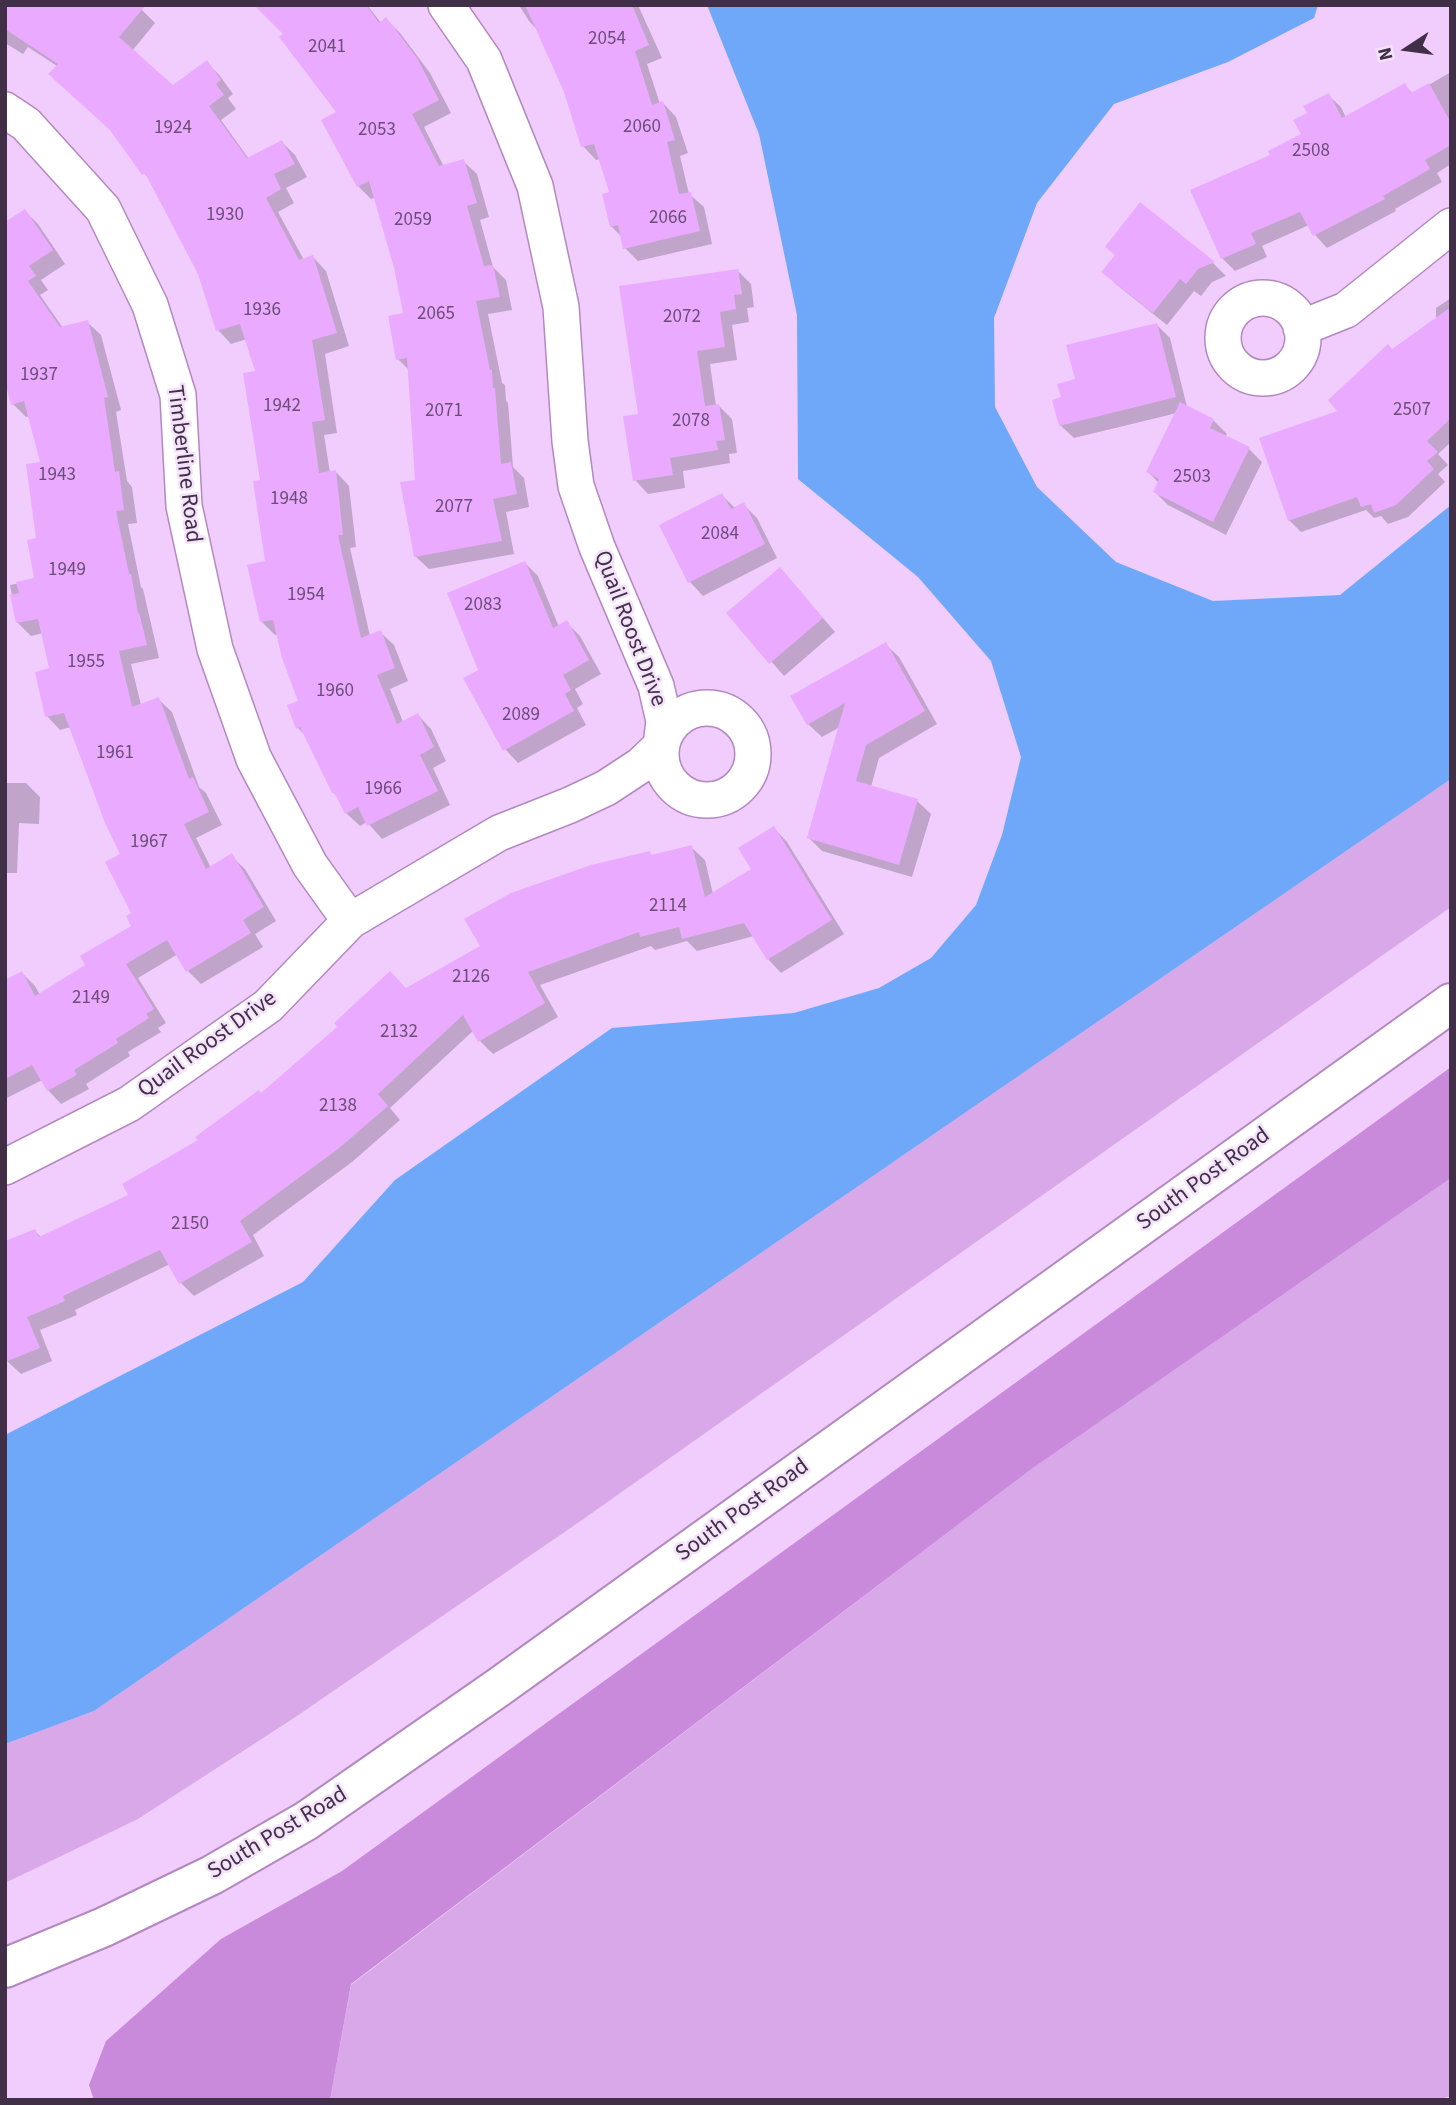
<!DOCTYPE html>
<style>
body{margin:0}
#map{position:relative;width:1456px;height:2105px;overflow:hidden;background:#f1cdfd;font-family:"Source Sans 3",sans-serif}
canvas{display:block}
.frame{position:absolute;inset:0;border:7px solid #412e47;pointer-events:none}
.north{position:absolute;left:1372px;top:14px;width:70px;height:70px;-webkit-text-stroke:5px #f4e2fa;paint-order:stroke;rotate:257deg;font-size:19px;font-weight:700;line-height:28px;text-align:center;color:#412e47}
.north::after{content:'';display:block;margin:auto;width:24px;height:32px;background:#412e47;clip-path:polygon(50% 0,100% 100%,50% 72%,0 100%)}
</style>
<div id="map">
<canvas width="1456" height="2105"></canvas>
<div class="frame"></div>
<div class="north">N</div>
</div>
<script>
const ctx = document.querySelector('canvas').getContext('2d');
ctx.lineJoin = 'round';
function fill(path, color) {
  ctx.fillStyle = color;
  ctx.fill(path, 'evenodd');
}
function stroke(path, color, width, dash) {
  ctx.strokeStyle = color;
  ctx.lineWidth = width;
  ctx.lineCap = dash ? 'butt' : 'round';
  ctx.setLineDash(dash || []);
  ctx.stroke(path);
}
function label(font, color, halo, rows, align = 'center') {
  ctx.font = font + ' "Source Sans 3",sans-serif';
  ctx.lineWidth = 5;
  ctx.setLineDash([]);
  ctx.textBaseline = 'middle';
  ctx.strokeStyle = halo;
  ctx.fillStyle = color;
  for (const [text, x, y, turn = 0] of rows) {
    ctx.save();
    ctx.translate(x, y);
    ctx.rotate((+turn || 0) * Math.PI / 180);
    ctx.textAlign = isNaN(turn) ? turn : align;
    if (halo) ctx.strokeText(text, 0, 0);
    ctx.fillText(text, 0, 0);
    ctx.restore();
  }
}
const green = new Path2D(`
 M1451,779V907L582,1520L294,1718L138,1819L5,1883V1744L94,1711Z
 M1451,1178V2096L1436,2100H330L351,1985L1033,1468Z`);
const forest = new Path2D(`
 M1451,1067V1178L1033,1468L351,1984L330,2100H94L89,2085L106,2041L221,1939L342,1871Z`);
const water = new Path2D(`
 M707,5H1318L1314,18L1228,62L1114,104L1037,203L994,318L995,407L1037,487L1116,562L1213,601L1340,595L1451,505V779L94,1711L5,1744V1435L303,1282L395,1180L612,1028L794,1013L879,988L931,958L976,905L1002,835L1021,757L991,661L918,577L798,479L797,315L759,134Z`);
const shadow = new Path2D(`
 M5,5H137L155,23L132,51L173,87L207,62L220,76L233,94L228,98L236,109L221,120L249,159L282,142L295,155L307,177L286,188L294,203L278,212L304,260L313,257L326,271L349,346L325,354L337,433L324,435L330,473L336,472L349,486L356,547L350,548L370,636L380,632L394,645L408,681L390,689L403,722L418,715L431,729L446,761L433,768L450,805L382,839L367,822L360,826L346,813L339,799L333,792L307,737L298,728L300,702L278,634L275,635L261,621L267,563L257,372L247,339L231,344L218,330L200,274L151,182L115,134L85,106L57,66L28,47L23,54L5,43Z
 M257,5H367L381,23L386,19L400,33L430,73L451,113L424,127L444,167L463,161L477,174L489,217L480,220L493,267L506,280L512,310L488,314L502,383L505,385L506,401L508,403L513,467L524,478L529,507L506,512L514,554L429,569L415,556L417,481L410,371L398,359L405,315L396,268L376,197L371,199L358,186L338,113L286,34Z
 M519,5H638L662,58L647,64L660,104L663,103L676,117L688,153L680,156L689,194L704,207L712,244L638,261L625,248L622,237L611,226V193L600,159L596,160L583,146L566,91L538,31L529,21Z
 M1451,72V164L1437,173L1442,182L1395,209L1396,211L1327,248L1315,235L1309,225L1262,246L1267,257L1235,271L1222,258L1192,191L1273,155L1303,135L1309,114L1328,95L1341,107L1346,118L1405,85L1413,94Z
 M1141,204L1213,263L1226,276L1212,282L1201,296L1194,291L1167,325L1117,285L1104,272L1116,256Z
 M25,211L38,224L65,264L41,280L48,290L40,295L63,328L87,322L101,335L121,410L116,412L127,481L132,487L137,523L128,524L141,587L143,589L159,658L131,664L141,705L158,699L172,712L199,787L206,793L222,825L196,838L211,868L231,856L245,869L276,921L255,934L263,947L201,984L188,971L178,954L138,978L166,1023L158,1028L161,1032L128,1052L130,1056L86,1084L89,1089L61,1104L48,1090L42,1080L5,1099V982L22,973L35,986L40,995L88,966L134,926L122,855L71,727L60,730L47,716L51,670L43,633L31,636L17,622L10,585L36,580L42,463L30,416L26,417L13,404Z
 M738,271L751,284L754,307L747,308L749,322L732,325L737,360L710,364L716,406H719L732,419L737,453L729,454L730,463L683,471L685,488L648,494L635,480L640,415Z
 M1451,298V442L1438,454L1448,465L1438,474L1445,482L1408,517L1388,524L1381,516L1374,518L1366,510L1301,532L1289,520L1340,412L1392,351L1436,320V308Z
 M1157,325L1170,338L1187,407L1213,420L1227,434L1225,437L1249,449L1262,462L1226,535L1168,505L1155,492L1159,483L1148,472L1177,413L1074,438L1060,425L1063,398L1077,381Z
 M722,495L735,508L743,504L757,518L777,558L703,596L690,582L661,526Z
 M525,563L538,576L559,627L567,623L580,636L601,674L575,689L583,704L577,708L586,725L518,763L505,749L480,671Z
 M793,583L835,632L784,676L729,613Z
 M885,644L899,657L937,724L879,758L871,787L917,801L931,814L912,877L822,851L809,838L840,727L822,737L808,724Z
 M5,783H26L40,797L39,824L19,823L17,873H5Z
 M774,828L787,842L844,934L781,973L768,959L754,936L697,951L687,941L655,950L651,946L540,985L558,1017L493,1054L480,1041L474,1030L390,1108L400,1120L352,1162L253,1235L264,1256L194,1296L181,1283L170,1264L75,1310L77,1315L40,1330L52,1361L21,1374L7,1361L35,1231L42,1238L131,1195L262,1095L406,990L649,853L653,856L691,847L705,860L713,894L753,870Z`);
const building = new Path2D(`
 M5,5H146L119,37L173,85L207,60L221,80L216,84L224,95L209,106L247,158L282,140L295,164L274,174L281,189L266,198L299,260L313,255L337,333L312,340L325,420L312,422L319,473L336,470L343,535H338L361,638L381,630L395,668L377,675L397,724L418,713L434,747L420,755L438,791L367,826L358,807L345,814L334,792L332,793L300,727L296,729L287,705L298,701L282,658L273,620L260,622L247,565L265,561L253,481L260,480L243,373L255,371L240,324L216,331L198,274L145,173L142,175L110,130L48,74L58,64L5,29Z
 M254,5H366L379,23L386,17L417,58L439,100L412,114L439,166L464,159L477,203L467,206L484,266L493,265L500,297L476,301L490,370H492L493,388H495L501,464L511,462L517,494L493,499L502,541L414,557L400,482L415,480L407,358L396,360L388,316L403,313L394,268L369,181L357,187L321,120L336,112L279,37L283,34Z
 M525,5H632L649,45L635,51L652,105L663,101L675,140L667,142L679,194L691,192L700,231L623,249L618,225L610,227L602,194L609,192L594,144L581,147L564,92Z
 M1405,83L1411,93L1429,83L1451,123V145L1425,160L1430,169L1383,196L1385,199L1313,236L1300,212L1251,233L1256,244L1221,259L1190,190L1270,155L1268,151L1301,134L1293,120L1307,113L1303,106L1329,93L1342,118Z
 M1140,202L1215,262L1198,269L1186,284L1180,279L1153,313L1101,272L1115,255L1105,247Z
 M25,209L53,250L29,266L36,276L28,281L60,327L88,320L108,397L104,398L115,472L119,471L124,510L116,511L129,574H131L138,613L139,612L147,645L119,651L132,707L159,697L189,779L193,777L209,812L184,824L206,869L232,853L264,907L243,920L251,933L186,972L167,940L126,964L154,1009L146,1014L149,1018L116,1039L118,1043L74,1070L77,1075L47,1091L32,1065L5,1079V980L22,971L35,996L85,965L80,956L131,926L126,916L131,913L105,862L120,854L105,823L64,713L45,717L35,672L49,668L38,619L16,623L10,595L19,593L16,582L34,578L27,540L36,538L26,464L40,462L24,401L11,405L5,382V222Z
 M738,269L742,294L734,295L736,309L720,312L725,347L697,351L705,406L719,404L725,440L716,441L718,450L670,458L673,475L633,481L623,416L638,414L619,286Z
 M1451,307V418L1427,441L1438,452L1427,461L1434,469L1396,505L1374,513L1371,504L1361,507L1357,497L1288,521L1259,438L1337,411L1328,400L1388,344L1392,349Z
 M1157,323L1176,397L1059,426L1052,400L1061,397L1057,384L1075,379L1066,345Z
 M1180,402L1214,419L1210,428L1250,447L1213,522L1153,492L1159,479L1146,472Z
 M722,493L731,509L744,502L765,544L688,583L659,525Z
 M525,561L553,628L567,620L589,660L563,675L571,690L565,694L574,711L503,751L463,678L478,670L447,593Z
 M780,567L823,618L769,664L726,613Z
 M886,642L925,711L866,745L856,781L918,799L899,865L807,838L845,703L807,725L790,696Z
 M774,826L832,920L767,960L744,923L682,939L679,927L640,937L639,932L528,972L545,1003L478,1042L463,1015L378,1094L388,1106L338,1149L240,1221L252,1242L179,1284L160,1250L63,1296L65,1301L27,1317L40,1348L5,1362V1241L35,1229L39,1237L128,1195L122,1184L198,1140L195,1137L259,1090L261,1093L337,1027L334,1023L390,971L406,988L480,946L464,919L511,893L591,865L650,851L651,855L692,845L705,897L751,869L738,848Z`);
const minor = new Path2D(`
 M5,110L26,124L103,209L150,305L178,395L184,506L215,649L254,759L310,865L350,921
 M1223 338a40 40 0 1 1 80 0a40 40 0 1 1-80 0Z
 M1301,328L1346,310L1451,226
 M661 754a46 46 0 1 1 92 0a46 46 0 1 1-92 0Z
 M5,1167L129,1104L268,1006L350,921L499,833L570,805L606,788L641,765L661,746L664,721L656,686L597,547L576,486L570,441L561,307L535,186L484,60L446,5`);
const tertiary = new Path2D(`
 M5,1968L104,1927L212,1875L306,1821L499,1687L1451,1003`);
const numberNames = [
 ["2054",607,40],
 ["2041",327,48],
 ["2060",642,128],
 ["1924",173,129],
 ["2053",377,131],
 ["2508",1311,152],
 ["1930",225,216],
 ["2066",668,219],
 ["2059",413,221],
 ["1936",262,311],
 ["2065",436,315],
 ["2072",682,318],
 ["1937",39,376],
 ["1942",282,407],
 ["2507",1412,411],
 ["2071",444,412],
 ["2078",691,422],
 ["1943",57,476],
 ["2503",1192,478],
 ["1948",289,500],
 ["2077",454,508],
 ["2084",720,535],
 ["1949",67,571],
 ["1954",306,596],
 ["2083",483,606],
 ["1955",86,663],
 ["1960",335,692],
 ["2089",521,716],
 ["1961",115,754],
 ["1966",383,790],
 ["1967",149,843],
 ["2114",668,907],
 ["2126",471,978],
 ["2149",91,999],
 ["2132",399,1033],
 ["2138",338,1107],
 ["2150",190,1225]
];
const streetNames = [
 ["Timberline Road",183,464,83],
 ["Quail Roost Drive",629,629,69],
 ["Quail Roost Drive",208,1045,-36],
 ["South Post Road",1204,1180,-36],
 ["South Post Road",743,1511,-36],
 ["South Post Road",278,1834,-31]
];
fill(green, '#d9a8e9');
fill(forest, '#c98adc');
fill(water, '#6fa8f9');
fill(shadow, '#0003');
fill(building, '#eaaaff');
stroke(minor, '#b388c1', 38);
stroke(tertiary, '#b388c1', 42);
stroke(minor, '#fff', 35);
stroke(tertiary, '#fff', 38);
label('19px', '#6b4d75', null, numberNames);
label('23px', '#412e47', '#f4e2fa', streetNames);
</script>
